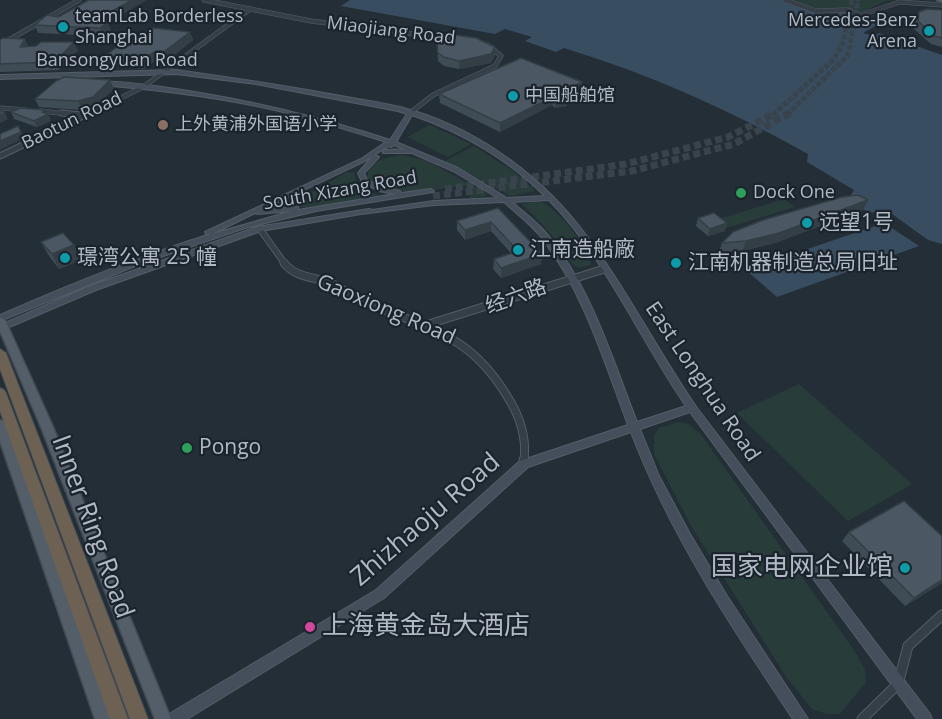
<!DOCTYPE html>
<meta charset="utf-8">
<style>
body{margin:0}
canvas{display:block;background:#232e37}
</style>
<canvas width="942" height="719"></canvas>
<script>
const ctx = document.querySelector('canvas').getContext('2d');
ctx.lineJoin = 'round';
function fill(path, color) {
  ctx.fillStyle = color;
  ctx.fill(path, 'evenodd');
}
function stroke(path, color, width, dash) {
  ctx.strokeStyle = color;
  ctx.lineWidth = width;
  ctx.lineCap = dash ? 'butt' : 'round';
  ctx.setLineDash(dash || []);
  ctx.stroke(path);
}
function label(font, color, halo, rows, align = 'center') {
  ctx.font = font + ' "Open Sans","Noto Sans SC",sans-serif';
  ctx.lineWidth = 4.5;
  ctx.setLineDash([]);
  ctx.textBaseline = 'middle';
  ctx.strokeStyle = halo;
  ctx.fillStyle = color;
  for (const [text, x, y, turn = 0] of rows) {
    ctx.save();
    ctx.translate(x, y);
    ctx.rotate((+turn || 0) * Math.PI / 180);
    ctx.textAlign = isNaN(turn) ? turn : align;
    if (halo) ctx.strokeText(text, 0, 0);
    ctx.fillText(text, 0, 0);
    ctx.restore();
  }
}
const green = new Path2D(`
 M782,0H896L886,1L856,15L844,11L831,17L784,3L785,1Z
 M430,125L471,144L448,157L407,137Z
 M474,146L516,173L535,191L510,196L445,161Z
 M403,155L427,161L488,194L484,197L470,198L467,186C442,188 383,200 367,178C369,159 388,157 403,155Z
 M347,172L355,173V180L363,189L379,195L320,207L284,208Z
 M784,199L795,207L727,228L716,220Z
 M539,201C555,205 590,249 591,265L580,268L573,265L546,228L522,204Z
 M799,384L912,484L848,521L737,413Z
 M678,422L688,424L700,433L856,653L865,670L866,682L840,714H827L812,709L787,678L690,524L654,454V436L659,428Z`);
const water = new Path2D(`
 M350,0H782L830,17L844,11L882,22L863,33L874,36L879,33L942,55V244L928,240L892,214L868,212L848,200L854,190L807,162L808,154C730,110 649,74 564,48L556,52L525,41L532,37L505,29L495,34L341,6Z
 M884,223L919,246L777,297L746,270Z`);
const secondaryTunnelFar1 = new Path2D(`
 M773,115L834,59L843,43L852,0
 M787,115L848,55L858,0`);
const secondaryTunnel = new Path2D(`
 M445,189L626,164L728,137L776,113
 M433,196L632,171L734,144L790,113`);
const streetFar3 = new Path2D(`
 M204,0L311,21L454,39
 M785,0L816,11L847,10L861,15L900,2L942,5
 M0,45L79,0
 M0,108L26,110
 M40,111L78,115
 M410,113L433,95L495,66L501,56L488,45
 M86,115L143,87L250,9`);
const streetFar2 = new Path2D(`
 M62,113L82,115
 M0,156L89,113
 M260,229L285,264`);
const streetFar1 = new Path2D(`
 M284,263C297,279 315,276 333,284C344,290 354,298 365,302C428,329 469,333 507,396C520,416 527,437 524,461
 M429,324L604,269`);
const street = new Path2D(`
 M524,464V460
 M862,719L898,684L908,646L942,615`);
const secondary = new Path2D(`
 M176,70C226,77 275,84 324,93C349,98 375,101 400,107C470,125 535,170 579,226C624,283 656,349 697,408L930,714L932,719H917L690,412L640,429L659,476L690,534L727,596L808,719H793C732,628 670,535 631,432L528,467L384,598L187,719H167L169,714L376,590L520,461L628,425C604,361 584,292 541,237C531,224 516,213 504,202L434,205L361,214L261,231L96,290L0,331V325L90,286L257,227L369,209L372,210L434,201L498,198L453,171L412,153H383V151L385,150L405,149L394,145L391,147L389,146L374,155L379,157L364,173L367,180L383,188L400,191L401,193L431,189L434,191L433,192L316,211L245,228L140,264L0,321V315C69,285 139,256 211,234H206L205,232L361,159L386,142C349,130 312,119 275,110C218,97 159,90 101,85L99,84V82C123,80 152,86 176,89C249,100 320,117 390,140L407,114L398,111L256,84L176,74L0,79V75ZM412,115C461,132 508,159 545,196L507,198L458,168L396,142ZM373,156L358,173L362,182L379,191L395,194L298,210V207H295L263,209L365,161ZM549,200C605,257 640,340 686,406L637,422C612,358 591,287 546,233C536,221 523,212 512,202ZM292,211L212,234L255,213L258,214Z`);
const primary = new Path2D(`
 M937,0H942V2L938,1Z
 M0,317L5,320L53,427L171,719H155L41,427L0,331Z
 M0,420L4,421L6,424L111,719H95L0,441Z`);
const highway = new Path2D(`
 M0,349L6,353L148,719H130L0,369Z
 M0,388L4,390L6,393L128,719H110L0,411Z`);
const wall = new Path2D(`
 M942,10V47L931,44L914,29L915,19L919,12Z
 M108,23L111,31L103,36L38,33L35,25Z
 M190,32L193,40L168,60L158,59L144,69L108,64L105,56L129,46Z
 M0,40L28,46L78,50L59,70L0,72Z
 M437,45L495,47V55L491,63L459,69L444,66L438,61Z
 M582,82L581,91L567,98V106L555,108L552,105L500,132L440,103L439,94Z
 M114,89L96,105L82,110L39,107L35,99Z
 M46,110L51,121L37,127L14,119L11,112Z
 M868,200L863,210L775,243L742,251L719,252L722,243Z
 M498,208L542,254L541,264L501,278L493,269L494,259L511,253L491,231L465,240L457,230V221Z
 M698,218L727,223L725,231L708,236L696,226Z
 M41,242L74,245L81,260L59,269L49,256Z
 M849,532L942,583L905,606L842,541Z`);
const shadedWall = new Path2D(`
 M132,0H147L108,23L111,31L103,36L100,28L95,21Z
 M190,32L193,40L168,60L165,51Z
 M25,39L29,47H20Z
 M74,42L78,50L59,70L55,62Z
 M495,47V55L491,63L459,69V61Z
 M156,51L158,59L144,69L141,60Z
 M110,80L114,89L96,105L82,110L78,101Z
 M582,82L581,91L567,98V106L555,108L556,99L562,92Z
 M553,97L552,105L500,132V123Z
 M46,110L51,121L37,127L34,121L42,112Z
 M5,113L8,119L0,123V115Z
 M21,132L24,138L0,150V141Z
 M868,200L863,210L775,243L742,251L746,241Z
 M491,222V231L465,240V230Z
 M727,223L725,231L708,236L710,229Z
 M74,245L81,260L59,269L52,254Z
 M542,254L541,264L501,278V268Z
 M942,580V583L905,606L914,598Z`);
const building = new Path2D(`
 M89,0H132L95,21L108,23L100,28L35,25L47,15L58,17Z
 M927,9L942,10V38L934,36L918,21L919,12Z
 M153,28L190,32L165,51H156L141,60L105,56L121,44L129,46Z
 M456,35L476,38L495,47L491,54L459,61L444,57L438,53L437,45L447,37Z
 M3,38L25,39L20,47L36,46L41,42H74L55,62L0,64V40Z
 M521,58L582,82L562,92L568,97L556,99L553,97L500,123L439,94Z
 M64,77L110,80L93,97L78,101L35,99L56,81Z
 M21,108L46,110L42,112L48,114L34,121L11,112Z
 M0,110L5,113L0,115Z
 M18,126L21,132L0,141V134Z
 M858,195L868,200L779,233L746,241L722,243L733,232L763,220L842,197Z
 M498,208L542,254L501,268L494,259L518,251L491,222L465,230L457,221Z
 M714,213L727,223L710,229L698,218Z
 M63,233L74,245L52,254L41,242Z
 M904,501L942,536V580L914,598L849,532Z`);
const markers = [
 [63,27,6,"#0f9aa8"],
 [929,31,6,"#0f9aa8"],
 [513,96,6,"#0f9aa8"],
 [163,125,6,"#8d6e63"],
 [741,193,6,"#2e9e5b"],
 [807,223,6,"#0f9aa8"],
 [518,250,6,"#0f9aa8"],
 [65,258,6,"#0f9aa8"],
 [676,263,6,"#0f9aa8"],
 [187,448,6,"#2e9e5b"],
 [905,568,6,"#0f9aa8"],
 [310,627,6,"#d1479c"]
];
const farPoinames = [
 ["teamLab Borderless",75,17],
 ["Shanghai",75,38],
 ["Mercedes-Benz",917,21,"right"],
 ["Arena",917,42,"right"],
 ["中国船舶馆",525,96],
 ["上外黄浦外国语小学",175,125],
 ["Dock One",753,193]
];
const farStreetnames = [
 ["Miaojiang Road",391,31,7],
 ["Bansongyuan Road",117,61],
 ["Baotun Road",72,121,-26],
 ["South Xizang Road",340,191,-10]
];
const poiNames = [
 ["远望1号",819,223],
 ["江南造船廠",530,250],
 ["璟湾公寓 25 幢",77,258],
 ["江南机器制造总局旧址",688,263],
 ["Pongo",199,448]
];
const streetNames = [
 ["经六路",516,297,-20],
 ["Gaoxiong Road",386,310,23],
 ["East Longhua Road",702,382,56]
];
const nearStreetnames = [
 ["Zhizhaoju Road",426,520,-41],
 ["Inner Ring Road",92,527,70]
];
const nearPoinames = [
 ["国家电网企业馆",893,568],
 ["上海黄金岛大酒店",322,627,"left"]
];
fill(green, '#283c3a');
fill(water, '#394d60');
stroke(secondaryTunnelFar1, '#38434c', 5, [5, 2]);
stroke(secondaryTunnel, '#38434c', 7, [7, 4]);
stroke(streetFar3, '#545d66', 5);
stroke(streetFar2, '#545d66', 7);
stroke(streetFar1, '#545d66', 9);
stroke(street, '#545d66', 11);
stroke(secondary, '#545d66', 2);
stroke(primary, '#424b54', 3);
stroke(highway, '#414a53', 2);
stroke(streetFar3, '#363f48', 4);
stroke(streetFar2, '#363f48', 5);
stroke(streetFar1, '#363f48', 7);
stroke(street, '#363f48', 9);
fill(secondary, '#444f5b');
fill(primary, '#545e68');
fill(highway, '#6d6154');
fill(wall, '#404c55');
fill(shadedWall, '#343e45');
fill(building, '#4b5863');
stroke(building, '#343e45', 1.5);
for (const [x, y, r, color] of markers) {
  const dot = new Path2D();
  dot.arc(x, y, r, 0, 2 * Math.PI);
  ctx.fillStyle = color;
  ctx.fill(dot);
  stroke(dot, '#1b242c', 2);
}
label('18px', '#b1bac4', '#1b242c', farPoinames, 'left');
label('18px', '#b1bac4', '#1b242c', farStreetnames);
label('21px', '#b1bac4', '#1b242c', poiNames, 'left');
label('21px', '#b1bac4', '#1b242c', streetNames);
label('26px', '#b1bac4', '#1b242c', nearStreetnames);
label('26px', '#b1bac4', '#1b242c', nearPoinames, 'right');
</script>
